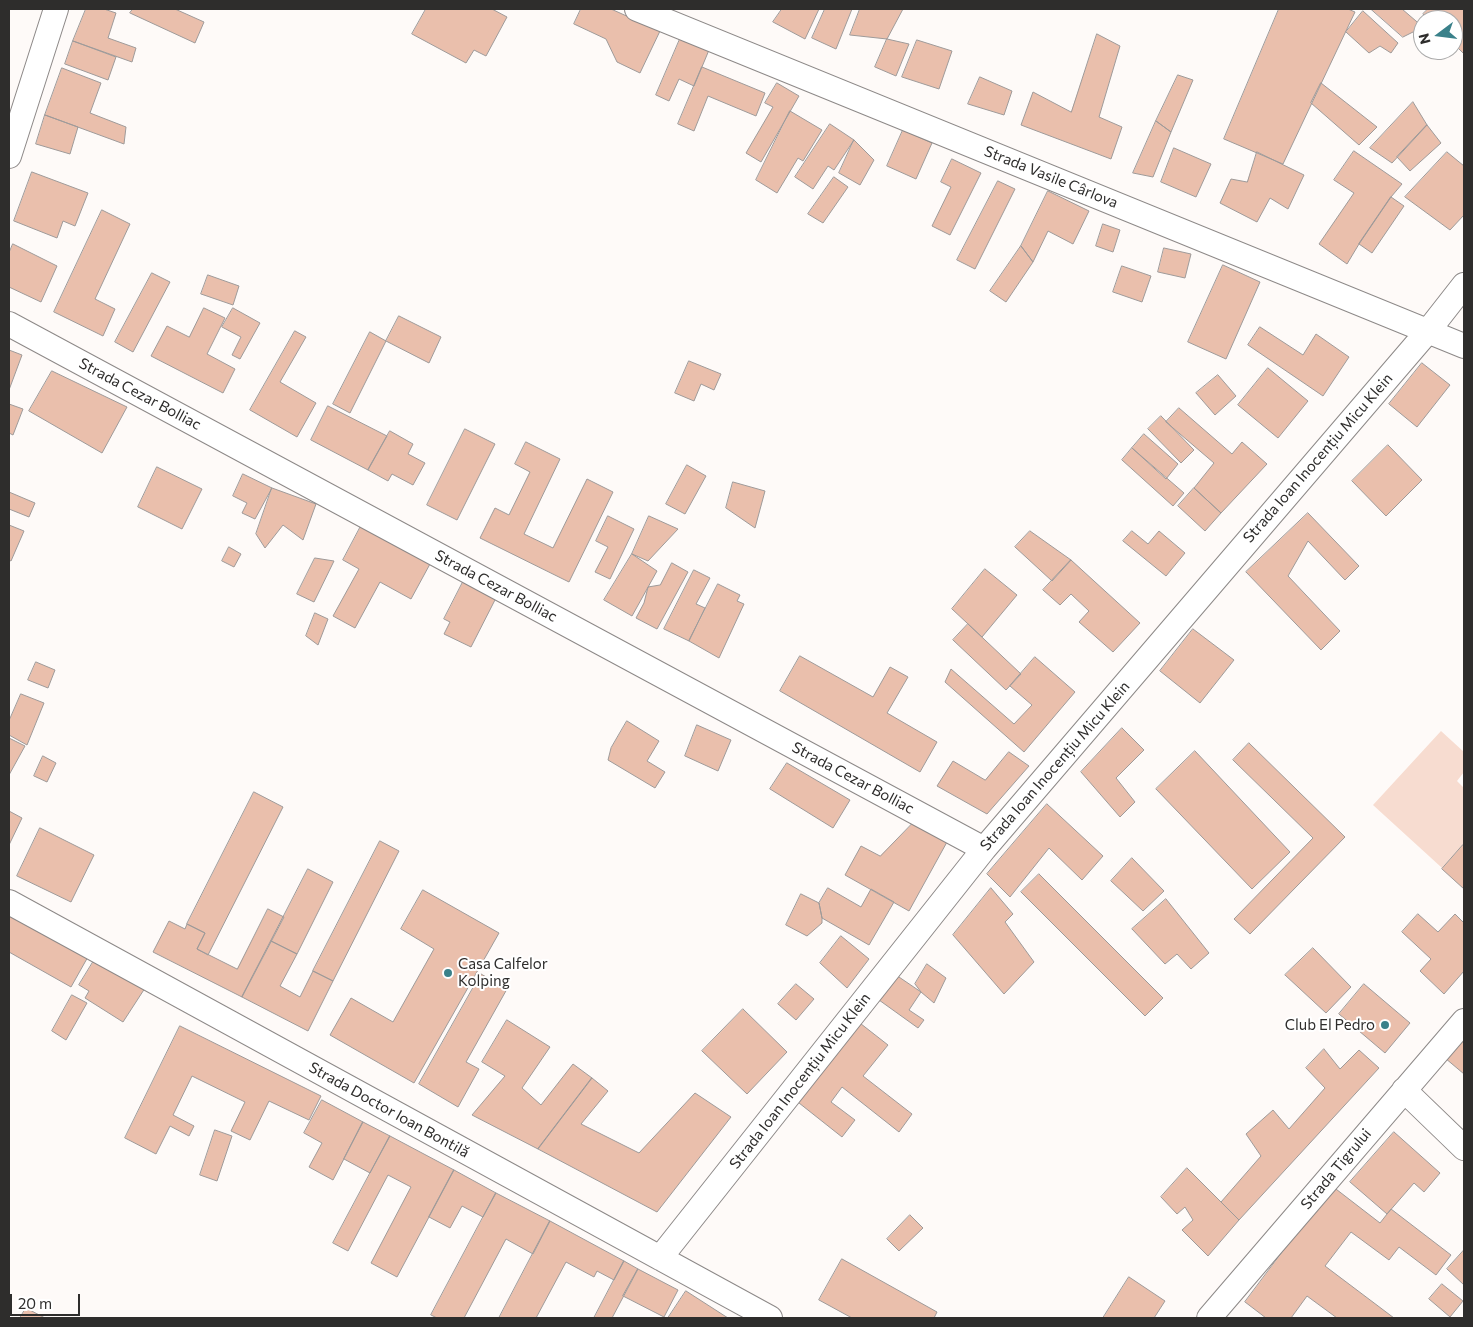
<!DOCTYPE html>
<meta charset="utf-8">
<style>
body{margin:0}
#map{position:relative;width:1473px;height:1327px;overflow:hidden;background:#fefaf8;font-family:Commissioner,sans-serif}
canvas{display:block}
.frame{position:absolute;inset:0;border:10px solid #2e2d2c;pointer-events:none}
.north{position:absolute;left:1413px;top:10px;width:50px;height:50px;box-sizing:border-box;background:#fff;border:1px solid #ababab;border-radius:50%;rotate:255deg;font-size:14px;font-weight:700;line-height:20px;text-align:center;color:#2e2d2c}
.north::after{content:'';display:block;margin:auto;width:18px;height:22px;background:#3a818a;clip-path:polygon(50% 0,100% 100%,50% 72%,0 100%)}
.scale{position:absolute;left:10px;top:1294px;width:70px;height:22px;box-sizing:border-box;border:2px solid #2e2d2c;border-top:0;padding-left:6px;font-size:15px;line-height:18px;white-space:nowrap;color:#2e2d2c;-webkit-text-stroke:4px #fff;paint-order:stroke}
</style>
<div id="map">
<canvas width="1473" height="1327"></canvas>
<div class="frame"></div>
<div class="north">N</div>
<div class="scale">20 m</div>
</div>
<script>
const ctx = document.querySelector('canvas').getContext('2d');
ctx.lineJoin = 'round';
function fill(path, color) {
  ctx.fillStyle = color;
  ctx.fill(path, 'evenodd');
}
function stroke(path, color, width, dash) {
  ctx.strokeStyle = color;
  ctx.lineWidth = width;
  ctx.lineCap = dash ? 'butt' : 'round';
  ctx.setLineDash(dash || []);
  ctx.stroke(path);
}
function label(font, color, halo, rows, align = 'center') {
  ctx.font = font + ' Commissioner,sans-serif';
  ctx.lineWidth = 4;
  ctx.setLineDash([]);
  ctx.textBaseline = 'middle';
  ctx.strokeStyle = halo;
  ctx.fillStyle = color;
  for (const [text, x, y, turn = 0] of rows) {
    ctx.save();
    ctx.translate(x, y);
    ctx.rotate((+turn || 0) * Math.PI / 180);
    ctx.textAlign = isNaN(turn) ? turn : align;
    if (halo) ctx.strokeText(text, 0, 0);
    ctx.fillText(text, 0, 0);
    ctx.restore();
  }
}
const green = new Path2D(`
 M1441,731L1464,752V772L1457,781L1464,788V888L1373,805Z`);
const building = new Path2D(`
 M86,9H104L116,13L108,38L136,48L132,62L73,41Z
 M133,9H175L204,22L195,43L130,13Z
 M426,9H492L507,17L486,56L474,50L466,63L412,34Z
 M581,9H611L660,31L640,73L617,62L606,39L574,24Z
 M782,9H819L805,39L773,22Z
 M825,9H852L836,49L812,38Z
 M860,9H903L887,39L850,35Z
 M1279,9H1348L1355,12L1283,164L1224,139Z
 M1371,9H1402L1423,27L1403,37Z
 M1428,9H1464V54L1453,43V20H1429L1423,14Z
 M1363,11L1398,43L1391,53L1380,46L1369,53L1346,32Z
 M1097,34L1120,46L1099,117L1122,127L1111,159L1021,125L1033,92L1071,112Z
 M680,39L709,50L694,86L679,79L669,101L656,95Z
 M887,39L909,44L896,76L875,67Z
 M917,40L952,51L939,89L902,77Z
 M73,41L116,57L108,80L65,64Z
 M702,67L765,93L756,116L708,96L694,131L678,124Z
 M62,68L101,83L90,113L126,127L124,144L45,115Z
 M1178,75L1193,80L1171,132L1156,121Z
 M980,77L1012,91L1004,115L968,104Z
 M777,83L799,96L761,162L746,153L773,107L765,103Z
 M1321,83L1377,127L1359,145L1311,103Z
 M1413,102L1427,125L1392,163L1370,148Z
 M790,111L822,130L803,161L798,158L777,193L756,180Z
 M45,115L78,127L70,154L36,144Z
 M1156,121L1171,132L1153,177L1133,173Z
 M830,124L854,140L834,170L828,166L813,189L795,177Z
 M1427,125L1441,143L1410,171L1397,157Z
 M903,130L932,143L916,179L887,166Z
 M854,140L874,160L860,185L839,173Z
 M1174,148L1211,164L1196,197L1161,182Z
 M1354,151L1402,184L1391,197L1359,244L1347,264L1319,244L1354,193L1334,180Z
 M1257,152L1304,175L1288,209L1270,198L1257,222L1220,203L1231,179L1247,182Z
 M1447,152L1464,166V215L1450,230L1405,197Z
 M952,159L981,173L950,235L932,226L951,187L941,182Z
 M32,172L88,193L75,226L63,221L57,238L14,221Z
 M834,177L848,187L823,223L808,214Z
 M998,181L1015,189L975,269L957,260Z
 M1048,191L1089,211L1073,244L1048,231L1033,262L1021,246Z
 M1391,197L1404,206L1372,253L1359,244Z
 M102,210L130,224L95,299L115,309L103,336L54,312Z
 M1103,224L1120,230L1113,252L1096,246Z
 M13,244L57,266L41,302L9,287V253Z
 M1021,246L1033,262L1006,302L990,291Z
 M1164,248L1191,254L1185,278L1158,272Z
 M1223,265L1260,282L1226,359L1188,342Z
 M1122,266L1151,276L1142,302L1113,292Z
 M152,273L170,282L133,352L115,342Z
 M208,275L239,286L233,305L201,294Z
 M204,308L225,318L207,354L235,369L223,393L151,356L167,326L189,337Z
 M233,308L260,323L240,359L232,355L241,337L222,327Z
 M399,316L441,337L429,363L386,341Z
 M1260,327L1303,355L1316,334L1349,357L1323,396L1248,345Z
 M295,331L306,337L280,382L316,403L297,437L250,410Z
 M370,332L386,341L350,413L333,404Z
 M9,350L22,355L9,390Z
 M689,361L721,374L714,390L701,384L694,401L675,393Z
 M1422,363L1450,385L1417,427L1389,404Z
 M1268,368L1308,401L1278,438L1238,405Z
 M52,371L127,407L102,453L29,411Z
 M1218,375L1236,396L1215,415L1196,393Z
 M9,404L23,409L13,435L9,433Z
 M328,406L387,436L368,470L311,440Z
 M1179,408L1232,454L1242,442L1267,464L1221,513L1194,488L1214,463L1166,422Z
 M1161,416L1194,450L1181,463L1148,429Z
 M465,429L495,444L457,520L427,505Z
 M390,431L413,444L408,454L425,463L413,485L392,474L388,481L368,470Z
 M1144,434L1178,464L1166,479L1132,448Z
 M526,442L560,459L524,534L553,548L587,479L613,492L569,582L480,538L495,508L509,515L530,472L515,464Z
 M1388,445L1422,480L1386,516L1352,481Z
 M1132,448L1184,493L1173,506L1122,460Z
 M687,465L706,476L685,514L666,504Z
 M157,467L202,489L182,529L138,507Z
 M243,474L272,488L255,519L242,513L247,503L233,496Z
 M733,482L765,491L755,528L726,508Z
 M272,488L316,504L303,540L283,525L265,548L256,534Z
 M1194,488L1221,513L1205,531L1178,506Z
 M9,492L35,503L29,517L9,509Z
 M1308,513L1359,566L1345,580L1308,541L1288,576L1340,631L1321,650L1246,572Z
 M608,516L634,529L610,579L595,572L608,547L596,541Z
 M649,516L678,529L648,561L632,554Z
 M9,525L24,531L11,561L9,560Z
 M361,526L430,564L411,599L380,582L355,628L333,616L359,569L343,560Z
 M1030,531L1071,560L1052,581L1015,547Z
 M1132,531L1148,544L1159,531L1185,553L1166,576L1123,541Z
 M229,547L241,554L234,567L222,561Z
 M632,554L657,571L632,616L604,600Z
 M315,558L334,561L314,602L297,594Z
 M1071,560L1140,623L1113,652L1079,622L1089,611L1071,594L1060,605L1043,590Z
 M672,563L688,572L657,629L636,618L644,603L648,587L660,585Z
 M985,569L1017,595L982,637L952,609Z
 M694,570L710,578L696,604L705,608L689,641L664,629Z
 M464,580L497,596L471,647L444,634L450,622L444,619Z
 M718,584L740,595L737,601L744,604L719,658L689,641Z
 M315,613L328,619L318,645L306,636Z
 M968,624L1021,674L1006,690L953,640Z
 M1193,629L1234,660L1200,703L1160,671Z
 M800,656L873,697L890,667L908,677L887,713L937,742L920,772L780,691Z
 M1035,657L1075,692L1024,752L945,682L951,669L1014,724L1032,705L1010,686Z
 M36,662L55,670L48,688L28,680Z
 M21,694L44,703L27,745L9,735V721Z
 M627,721L659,741L647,761L665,772L655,788L608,760L611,748Z
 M697,725L731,740L718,771L685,756Z
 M1122,728L1144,750L1116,778L1135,802L1120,817L1081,772Z
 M9,738L25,746L9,775Z
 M1249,743L1345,837L1250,934L1234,919L1313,838L1233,760Z
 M1195,751L1290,852L1252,889L1156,789Z
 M1009,752L1029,766L987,814L937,786L953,761L985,780Z
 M43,756L56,763L47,782L34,776Z
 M787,763L850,800L833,828L770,789Z
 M254,792L283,807L208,955L197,949L205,933L187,924Z
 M1047,804L1103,856L1082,880L1049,848L1010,897L987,874Z
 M9,811L22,818L9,845Z
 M913,823L947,842L909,911L845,875L861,846L880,856Z
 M40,828L94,855L71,902L17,876Z
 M380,841L399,851L333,981L313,971Z
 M1463,845L1464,847V889L1442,869Z
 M1132,858L1164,891L1143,911L1111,881Z
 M308,869L333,882L297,954L271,941Z
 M1039,874L1163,998L1145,1016L1021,892Z
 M828,888L861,907L871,889L894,902L869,945L822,918L819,903Z
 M991,888L1013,914L1005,922L1034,962L1004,994L953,935Z
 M423,890L499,933L414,1083L330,1035L351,998L393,1022L434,949L401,929Z
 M801,894L819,903L822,918V923L807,936L786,925Z
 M1166,899L1209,953L1191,969L1177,954L1165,964L1132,929Z
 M9,909L89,955L71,987L9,952Z
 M268,909L284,917L242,997L153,952L169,921L185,929L187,924L205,933L197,949L237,969Z
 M1418,914L1438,932L1455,914L1464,923V971L1444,994L1420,971L1431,959L1402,932Z
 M841,936L869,959L847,988L820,963Z
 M271,941L297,954L280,986L300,997L313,971L333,981L308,1031L242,997Z
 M1313,948L1351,987L1326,1013L1285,975Z
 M98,954L147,985L123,1022L85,998L89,991L79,985Z
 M927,964L946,978L934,1003L921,992L915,984Z
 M481,974L507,989L466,1062L479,1069L458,1107L419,1084Z
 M896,975L921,992L909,1010L924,1020L918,1028L879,1000Z
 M796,984L814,999L796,1020L778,1004Z
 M1364,984L1410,1023L1385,1053L1339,1014Z
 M72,995L87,1003L66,1040L52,1031Z
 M743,1009L787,1052L747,1094L702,1051Z
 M507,1020L550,1047L522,1088L541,1105L573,1064L592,1078L538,1149L472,1115L505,1076L482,1062Z
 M856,1020L888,1045L863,1076L912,1114L899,1132L842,1087L831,1102L855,1120L842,1137L794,1099Z
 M180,1026L321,1096L309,1120L269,1101L250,1140L231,1131L245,1102L192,1076L173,1115L194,1126L189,1136L170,1126L156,1154L125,1138Z
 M1464,1040V1074L1445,1058Z
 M1324,1049L1340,1069L1359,1050L1379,1068L1239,1220L1221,1202L1261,1156L1246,1134L1273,1110L1289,1129L1325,1088L1306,1068Z
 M592,1078L608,1091L581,1124L639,1153L695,1093L731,1117L657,1212L538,1149Z
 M322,1100L363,1122L333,1180L309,1167L322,1143L304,1133Z
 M363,1122L390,1136L370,1173L344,1159Z
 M215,1130L232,1136L217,1181L200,1175Z
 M1394,1132L1440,1173L1424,1192L1414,1183L1387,1214L1350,1182Z
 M390,1136L454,1170L397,1277L371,1263L411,1187L388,1175L348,1251L333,1243Z
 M1187,1168L1239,1220L1208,1256L1182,1230L1193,1220L1185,1207L1177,1214L1161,1197Z
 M454,1170L496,1193L483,1217L462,1206L450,1228L429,1217Z
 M1332,1186L1380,1223L1391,1209L1451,1255L1436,1275L1399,1247L1389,1260L1351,1232L1325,1266L1394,1318H1337L1307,1296L1291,1318H1266L1245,1302Z
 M496,1193L550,1221L533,1254L506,1239L464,1318H437L431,1315Z
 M910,1215L923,1228L899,1251L887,1239Z
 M550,1221L624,1261L614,1280L597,1271L594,1277L566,1262L536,1318H499Z
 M1464,1250V1285L1447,1269Z
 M842,1259L937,1312L934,1318H852L819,1300Z
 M624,1261L638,1269L612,1318H594Z
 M638,1269L678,1290L664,1317L623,1296Z
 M1129,1277L1165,1301L1154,1318H1103Z
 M1442,1284L1463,1301L1450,1317L1429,1299Z
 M686,1291L728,1318H668Z
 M26,1308L45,1318H20Z`);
const minor = new Path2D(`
 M637,9L1464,346
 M9,156L56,9
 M9,324L984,849
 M9,902L770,1318
 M1404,1090L1464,1148
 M660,1258L984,849L1428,331L1464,285
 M1209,1318L1464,1021`);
const markers = [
 [448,973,5,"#3a818a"],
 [1385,1025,5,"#3a818a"]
];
const streetNames = [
 ["Strada Vasile Cârlova",1051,177,22],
 ["Strada Cezar Bolliac",140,394,28],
 ["Strada Ioan Inocențiu Micu Klein",1318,458,-49],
 ["Strada Cezar Bolliac",496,586,28],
 ["Strada Ioan Inocențiu Micu Klein",1055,766,-49],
 ["Strada Cezar Bolliac",853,778,28],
 ["Strada Ioan Inocențiu Micu Klein",800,1081,-52],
 ["Strada Doctor Ioan Bontilă",389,1110,29],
 ["Strada Tigrului",1336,1169,-50]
];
const poiNames = [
 ["Casa Calfelor",458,964],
 ["Kolping",458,981],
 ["Club El Pedro",1375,1025,"right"]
];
fill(green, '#f7dcd0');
fill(building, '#eabfac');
stroke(building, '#9e9a99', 1);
stroke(minor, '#8d8988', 26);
stroke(minor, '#fff', 24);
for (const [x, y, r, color] of markers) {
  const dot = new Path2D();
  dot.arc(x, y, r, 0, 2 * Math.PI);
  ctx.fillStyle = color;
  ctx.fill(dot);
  stroke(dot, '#fff', 2);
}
label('15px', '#2e2d2c', '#fff', streetNames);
label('15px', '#2e2d2c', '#fff', poiNames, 'left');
</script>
